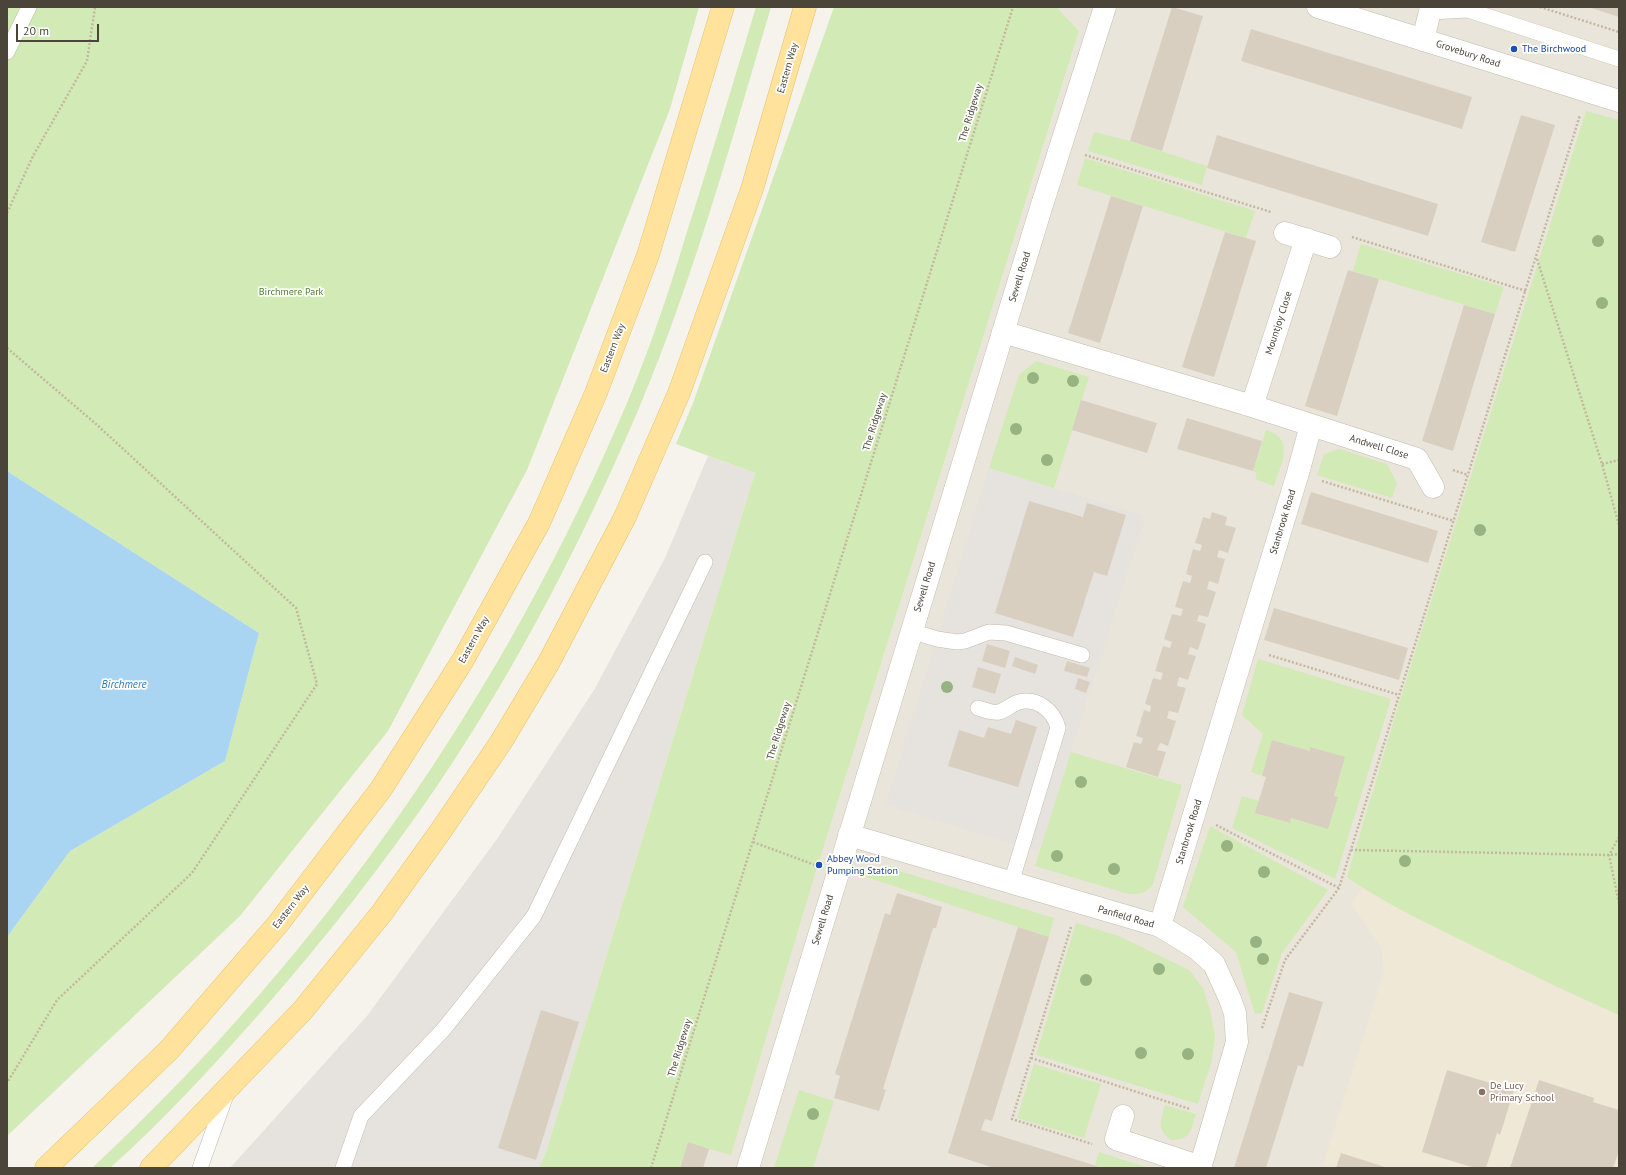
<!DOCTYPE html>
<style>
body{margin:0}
#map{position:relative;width:1626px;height:1175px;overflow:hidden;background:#f6f3ec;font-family:"PT Sans",sans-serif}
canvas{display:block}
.frame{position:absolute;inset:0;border:8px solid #4b4439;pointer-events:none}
.scale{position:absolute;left:16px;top:24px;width:83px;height:18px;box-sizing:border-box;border:2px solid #4b4439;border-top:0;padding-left:5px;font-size:12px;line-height:14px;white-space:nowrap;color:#4b4439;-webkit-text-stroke:3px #fff;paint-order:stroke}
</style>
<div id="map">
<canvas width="1626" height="1175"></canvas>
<div class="frame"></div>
<div class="scale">20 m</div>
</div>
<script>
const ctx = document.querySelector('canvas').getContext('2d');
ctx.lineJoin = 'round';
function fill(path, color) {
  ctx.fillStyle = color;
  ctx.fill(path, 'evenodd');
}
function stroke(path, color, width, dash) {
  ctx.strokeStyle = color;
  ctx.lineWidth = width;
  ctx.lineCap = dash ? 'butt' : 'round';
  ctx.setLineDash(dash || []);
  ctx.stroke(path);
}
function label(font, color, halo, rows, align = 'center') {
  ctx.font = font + ' "PT Sans",sans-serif';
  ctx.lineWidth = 3.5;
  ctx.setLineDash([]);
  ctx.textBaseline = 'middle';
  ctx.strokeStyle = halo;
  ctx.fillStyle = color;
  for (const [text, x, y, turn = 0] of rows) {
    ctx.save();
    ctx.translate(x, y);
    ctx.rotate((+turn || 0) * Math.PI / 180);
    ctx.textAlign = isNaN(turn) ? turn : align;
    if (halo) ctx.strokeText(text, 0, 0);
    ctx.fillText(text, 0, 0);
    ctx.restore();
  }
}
const residential = new Path2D(`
 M1057,7H1619V1168H680L688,1142L731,1154L814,878L1079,31Z`);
const industrial = new Path2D(`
 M708,456L755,473L546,1152L539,1168H230L367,1016L497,839L594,690L665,558Z
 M989,468L1145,516L1039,852L886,805Z`);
const education = new Path2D(`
 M1362,888L1399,909L1554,986L1619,1015V1168H1322L1384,971L1381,947L1351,904Z`);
const green = new Path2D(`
 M7,7H699L670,109L527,470L388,731L240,916L7,1136V937L70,851L225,761L259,633L7,471Z
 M756,7H771C731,142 694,278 639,408C583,539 517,668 437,786C383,865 324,940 261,1012C213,1066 164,1120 110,1168H92C324,953 504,693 627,403C650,348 669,292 686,235C710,160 733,83 756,7Z
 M834,7H1057L1079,31L814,878L731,1155L688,1143L680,1168H539L546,1152L755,473L676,444L693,403Z
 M1586,111L1619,120V1015C1565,991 1512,965 1459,939C1421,920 1382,902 1347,877L1400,700Z
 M1094,132L1130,141L1207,166L1202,185L1088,151Z
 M1085,158L1255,211L1246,238L1077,185Z
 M1361,244L1504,287L1495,314L1353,271Z
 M1036,361L1089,377L1054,488L989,468L1019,375Z
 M1266,430C1296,439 1281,464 1274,486L1255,479L1257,473L1253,471Z
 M1339,449L1387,464L1397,483L1392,498L1317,475L1324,454Z
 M1258,659L1391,699L1335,879L1232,828L1242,796L1259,801L1256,813L1289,823L1291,818L1328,829L1338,797L1334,796L1345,758L1311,747L1310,751L1273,740L1262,776L1251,772L1263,734L1242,715Z
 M1071,752L1182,785L1153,884C1145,895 1137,895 1125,893L1035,866Z
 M1210,826L1328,890L1282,953L1262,1013L1255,1014L1236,952L1183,907Z
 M883,866L1054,918L1049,937L863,876Z
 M1076,923L1119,936L1189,970L1203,988L1210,1010L1215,1035L1212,1060L1198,1104L1036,1055Z
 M1034,1064L1101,1084L1084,1138L1017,1118Z
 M799,1090L834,1101L813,1168H774Z
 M1165,1105L1196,1114C1191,1130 1190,1141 1171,1140C1156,1129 1161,1120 1165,1105Z
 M1099,1152L1149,1168H1104L1095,1165Z`);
const water = new Path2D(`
 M7,471L259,633L225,761L70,851L7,937Z`);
const building = new Path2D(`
 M1172,7L1203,16L1162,151L1130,141Z
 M1588,7H1619V17Z
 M1251,29L1472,97L1462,129L1241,61Z
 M1521,115L1555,125L1515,252L1481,242Z
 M1217,135L1438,204L1428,236L1207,168Z
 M1111,196L1143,206L1100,343L1068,333Z
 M1225,232L1256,241L1214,377L1182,367Z
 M1348,270L1379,279L1337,416L1305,406Z
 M1464,305L1495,314L1453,451L1422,441Z
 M1081,400L1157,423L1147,453L1072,430Z
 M1187,418L1262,441L1253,471L1177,449Z
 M1311,492L1438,531L1428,563L1301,524Z
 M1029,501L1083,517L1087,503L1126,515L1107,576L1094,572L1073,637L995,613Z
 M1212,512L1227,517L1225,525L1236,528L1228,553L1219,550L1217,557L1225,559L1218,584L1209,581L1207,589L1216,592L1208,617L1199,615L1197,621L1206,624L1198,650L1190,647L1188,654L1196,656L1188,680L1179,677L1177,686L1186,688L1178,713L1169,711L1167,718L1176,721L1168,746L1160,743L1157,750L1166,752L1158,777L1126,767L1134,742L1141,744L1143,738L1136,736L1144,710L1150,712L1151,706L1145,704L1153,678L1161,680L1163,673L1155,671L1163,646L1170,648L1172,642L1164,639L1172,614L1181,616L1183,609L1175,607L1183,581L1190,583L1192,576L1186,574L1193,549L1200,551L1202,545L1195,543L1203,517L1210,519Z
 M1274,608L1408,648L1399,680L1264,640Z
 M987,644L1010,651L1005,668L982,661Z
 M1015,657L1038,665L1035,674L1012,666Z
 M1067,661L1090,668L1087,677L1064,671Z
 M978,667L1001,674L995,694L972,687Z
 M1078,678L1090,682L1086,693L1075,689Z
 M1016,720L1037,727L1018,787L948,766L959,730L984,738L988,727L1011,734Z
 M1272,740L1310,751V747L1345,757L1334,796L1338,797L1328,829L1291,818L1290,823L1255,813L1266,777L1262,776Z
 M897,893L942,907L936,928H933L883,1089L886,1090L879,1111L834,1098L840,1076L835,1074L885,913L890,915Z
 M1018,927L1049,937L992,1121L985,1119L981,1130L1103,1168H994L948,1153Z
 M1289,992L1323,1002L1303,1067L1298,1065L1266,1168H1234Z
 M541,1010L579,1022L536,1160L498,1148Z
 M1447,1070L1514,1090L1500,1135L1497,1133L1486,1168H1475L1422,1152Z
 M1539,1080L1594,1098L1593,1102L1619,1110V1151L1613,1168H1510Z
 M688,1142L709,1149L703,1168H680Z
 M1341,1153L1388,1168H1336Z`);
const path = new Path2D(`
 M1540,7L1619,32
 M1085,155L1271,212
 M7,213L33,156L87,61L95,7
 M1352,237L1526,291
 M1537,259L1602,464L1619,525
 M7,348L96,424L296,608L317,684L192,873L57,1000L7,1083
 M1602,464L1619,460
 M1453,470L1468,475
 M1322,481L1423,512
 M1427,513L1454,521
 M1269,655L1399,695
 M1216,825L1339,888
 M1619,837L1609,855L1619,903
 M753,842L815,865
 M1351,850L1609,855L1619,854
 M1071,927L1012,1119L1092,1144
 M1262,1028L1285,960L1339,888L1580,115
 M1031,1058L1190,1109
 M651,1168L1013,7`);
const lane = new Path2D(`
 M1431,12L1468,10L1619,59
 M7,52L29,7
 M911,631L937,639L957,642L965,641L989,632L1006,633L1082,655
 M978,708C985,710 992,713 999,712C1006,710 1012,704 1019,702C1037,697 1054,711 1058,728L1011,883
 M200,1168L226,1095
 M343,1168L361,1116L443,1030L534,916L705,562`);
const street = new Path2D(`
 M1318,7L1619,101
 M1423,40L1431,7
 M1285,233L1330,247
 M1003,332L1252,406L1417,459L1433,487
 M1252,406L1306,239
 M849,835L1160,926L1196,948L1214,964L1230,999L1235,1013L1237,1042L1200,1168
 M1160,926L1298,473L1311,425
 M1123,1116L1116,1139L1201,1167
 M748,1168L1041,208L1105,7`);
const primary = new Path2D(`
 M46,1168L169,1050L277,925L381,789L463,660L539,523L596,393L648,255L723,7
 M151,1168L303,1010L381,914L440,832L501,742L549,662L625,517L679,393L752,189L805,7`);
const trees = [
 [1598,241],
 [1602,303],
 [1033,378],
 [1073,381],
 [1016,429],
 [1047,460],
 [1480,530],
 [947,687],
 [1081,782],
 [1227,846],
 [1057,856],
 [1405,861],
 [1114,869],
 [1264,872],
 [1256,942],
 [1263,959],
 [1159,969],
 [1086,980],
 [1141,1053],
 [1188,1054],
 [813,1114]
];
const markers = [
 [1514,49,4,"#1a4fb4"],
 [819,865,4,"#1a4fb4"],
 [1482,1092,4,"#8d6e63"]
];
const transitNames = [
 ["The Birchwood",1522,49],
 ["Abbey Wood",827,859],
 ["Pumping Station",827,871]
];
const streetNames = [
 ["Grovebury Road",1468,54,18],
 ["Eastern Way",788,68,-74],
 ["The Ridgeway",971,113,-73],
 ["Sewell Road",1020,277,-73],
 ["Mountjoy Close",1279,323,-72],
 ["Eastern Way",613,348,-69],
 ["The Ridgeway",875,422,-73],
 ["Andwell Close",1379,447,17],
 ["Stanbrook Road",1283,522,-73],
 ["Sewell Road",925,587,-73],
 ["Eastern Way",474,640,-61],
 ["The Ridgeway",779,731,-73],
 ["Stanbrook Road",1189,832,-73],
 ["Eastern Way",291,907,-52],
 ["Panfield Road",1126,917,16],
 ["Sewell Road",823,920,-73],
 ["The Ridgeway",680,1048,-73]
];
const parkNames = [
 ["Birchmere Park",291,292]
];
const educationNames = [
 ["De Lucy",1490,1086],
 ["Primary School",1490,1098]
];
const waterNames = [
 ["Birchmere",124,685]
];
fill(residential, '#eae5da');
fill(industrial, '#e6e2dd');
fill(education, '#efe8d6');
fill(green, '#d2eab5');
fill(water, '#a9d4f2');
fill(building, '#d8cfc1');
stroke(lane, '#c2bbae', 16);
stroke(street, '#c2bbae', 23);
stroke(primary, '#e6c16a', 23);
stroke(path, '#c4b79f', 2.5, [2, 2]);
stroke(lane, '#fff', 15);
stroke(street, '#fff', 22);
stroke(primary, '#ffe39c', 22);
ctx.fillStyle = '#97b381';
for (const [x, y] of trees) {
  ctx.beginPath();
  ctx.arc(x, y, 6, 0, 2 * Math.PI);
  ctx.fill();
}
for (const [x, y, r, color] of markers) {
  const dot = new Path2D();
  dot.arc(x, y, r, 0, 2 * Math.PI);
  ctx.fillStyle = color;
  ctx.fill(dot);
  stroke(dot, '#fff', 1.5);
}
label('10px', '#164399', '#fff', transitNames, 'left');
label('10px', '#4b4439', '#fff', streetNames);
label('10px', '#4a7f2a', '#fff', parkNames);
label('10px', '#785e54', '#fff', educationNames, 'left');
label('italic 11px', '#2e7ab2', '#fff', waterNames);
</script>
